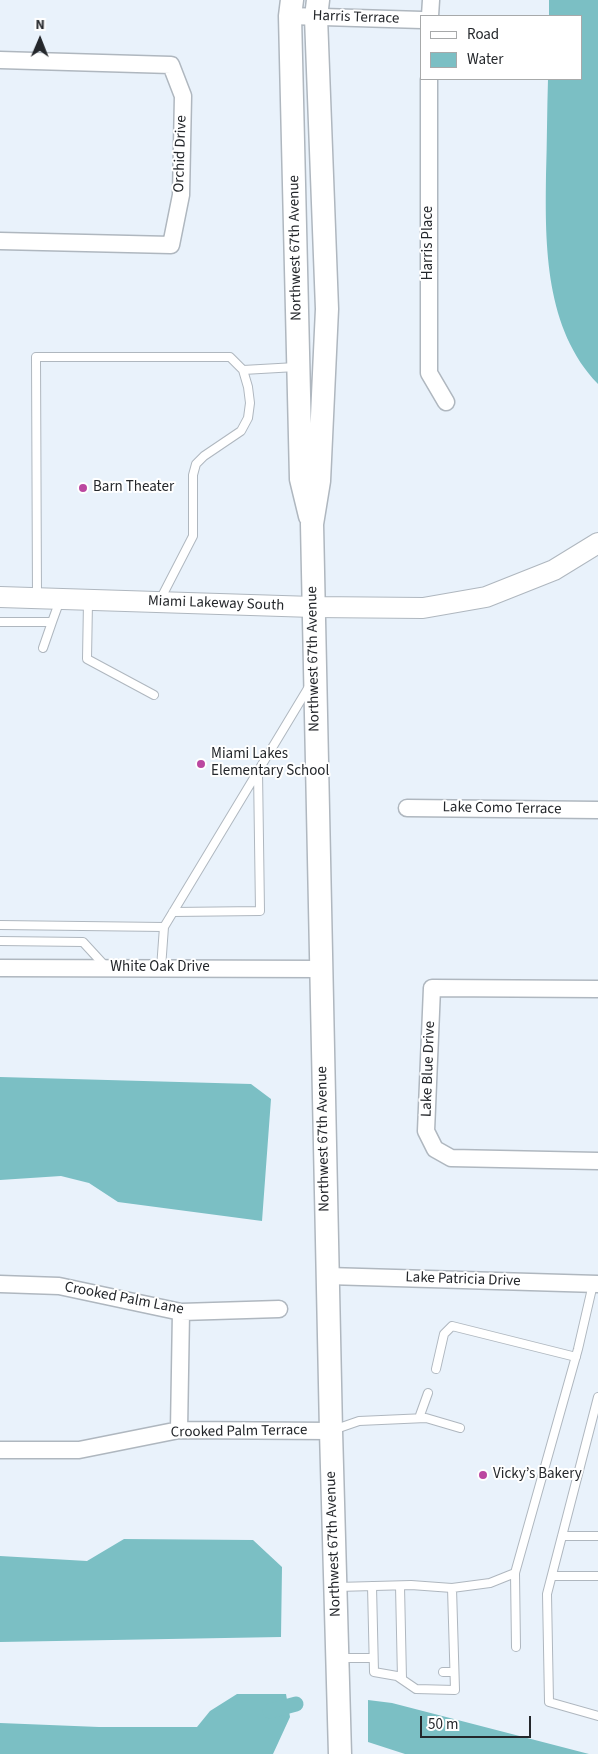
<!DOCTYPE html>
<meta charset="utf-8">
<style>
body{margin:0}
#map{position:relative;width:598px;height:1754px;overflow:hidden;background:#e9f2fb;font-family:"Source Sans 3",sans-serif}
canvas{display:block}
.legend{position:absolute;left:420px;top:15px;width:162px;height:65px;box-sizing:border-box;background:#fff;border:1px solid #a7a9aa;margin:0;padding:6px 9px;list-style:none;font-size:15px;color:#24272b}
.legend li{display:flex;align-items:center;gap:10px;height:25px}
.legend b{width:25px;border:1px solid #a7a9aa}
.north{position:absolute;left:15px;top:15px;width:50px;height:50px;-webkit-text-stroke:4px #fff;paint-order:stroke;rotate:1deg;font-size:14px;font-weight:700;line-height:20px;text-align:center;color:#24272b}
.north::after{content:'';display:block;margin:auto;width:18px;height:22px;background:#24272b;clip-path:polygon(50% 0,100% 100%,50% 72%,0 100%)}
.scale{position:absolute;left:420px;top:1716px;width:111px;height:22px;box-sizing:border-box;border:2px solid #24272b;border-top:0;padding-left:6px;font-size:15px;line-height:18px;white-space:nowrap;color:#24272b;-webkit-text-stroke:4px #fff;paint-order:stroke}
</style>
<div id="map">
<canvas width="598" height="1754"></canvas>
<ul class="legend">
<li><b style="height:6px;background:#fff"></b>Road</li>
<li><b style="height:14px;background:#7bbfc4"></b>Water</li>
</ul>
<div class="north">N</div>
<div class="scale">50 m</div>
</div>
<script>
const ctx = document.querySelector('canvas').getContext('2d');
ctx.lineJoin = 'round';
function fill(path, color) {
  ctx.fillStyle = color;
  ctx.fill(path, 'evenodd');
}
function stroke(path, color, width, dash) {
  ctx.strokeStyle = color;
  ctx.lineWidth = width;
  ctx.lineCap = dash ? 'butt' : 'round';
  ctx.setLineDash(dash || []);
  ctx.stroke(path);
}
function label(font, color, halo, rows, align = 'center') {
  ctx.font = font + ' "Source Sans 3",sans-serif';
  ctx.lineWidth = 4;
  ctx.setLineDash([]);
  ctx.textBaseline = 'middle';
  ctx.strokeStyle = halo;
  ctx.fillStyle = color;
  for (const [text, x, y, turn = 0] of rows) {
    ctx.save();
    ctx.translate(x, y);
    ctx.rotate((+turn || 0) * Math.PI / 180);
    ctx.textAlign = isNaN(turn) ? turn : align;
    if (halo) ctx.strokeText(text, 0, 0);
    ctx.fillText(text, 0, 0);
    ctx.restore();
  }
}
const water = new Path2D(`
 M549,0H598V384C545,329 545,246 546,175C547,143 547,111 548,79H582V16H549Z
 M0,1077L251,1084L271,1099L262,1221L118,1202L89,1183L61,1176L0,1180Z
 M124,1539L253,1540L282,1567L281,1637L0,1642V1556L87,1561Z
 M237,1694H286L290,1717L273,1754H0V1723L99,1727H197L210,1711Z
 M368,1700L392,1703L589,1754H405L368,1742Z`);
const canal = new Path2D(`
 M270,1711L296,1704`);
const service = new Path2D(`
 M243,370L296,367
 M37,597L36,357H230L243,370L248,387L250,403L248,418L241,431L204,456L196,464L193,475V536L160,600
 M88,602L87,659L154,695
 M0,622H52L60,600
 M43,648L52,622
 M173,912L260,911L258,771
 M0,925L164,927
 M0,941L83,942L106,967
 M161,968L164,927L310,685
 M436,1369L444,1334L452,1326L576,1357
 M598,1397L547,1594L549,1702L598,1716
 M419,1418L428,1393
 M333,1430L359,1421L426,1418L460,1428
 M562,1536H598
 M552,1576H598
 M372,1586L374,1672L397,1676L416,1689L455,1690L452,1588
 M400,1586L402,1679
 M337,1587L411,1585L452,1588L490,1583L515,1573
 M516,1647L515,1573L578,1349L593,1284
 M340,1658H373
 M443,1672H454`);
const minor = new Path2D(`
 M290,16L422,20
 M430,16L431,0
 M0,60L171,65L183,96L181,195L171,245L0,241
 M429,79V373L446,402
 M407,808L598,810
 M0,968L320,969
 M598,989L432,988L426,1131L435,1149L451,1158L598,1161
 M328,1276L598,1284
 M0,1284L59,1286L181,1312L279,1309
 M179,1430L181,1312
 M0,1450H79L179,1430L331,1431`);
const tertiary = new Path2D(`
 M0,597L313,607L423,608L486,597L554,570L598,543`);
const secondary = new Path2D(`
 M292,0L290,16L301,479L310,516
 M318,0L316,17L327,309L319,481L312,524L331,1431L340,1754`);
const markers = [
 [83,488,5,"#bb47a0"],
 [201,764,5,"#bb47a0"],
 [483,1475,5,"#bb47a0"]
];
const streetNames = [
 ["Harris Terrace",356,18,2],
 ["Orchid Drive",181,154,-88],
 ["Harris Place",429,243,-90],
 ["Northwest 67th Avenue",296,248,-91],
 ["Miami Lakeway South",216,604,2],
 ["Northwest 67th Avenue",314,659,-91],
 ["Lake Como Terrace",502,809,1],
 ["White Oak Drive",160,968],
 ["Lake Blue Drive",429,1069,-88],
 ["Northwest 67th Avenue",324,1139,-91],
 ["Lake Patricia Drive",463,1280,2],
 ["Crooked Palm Lane",124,1299,11],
 ["Crooked Palm Terrace",239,1432,-1],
 ["Northwest 67th Avenue",334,1544,-92]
];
const poiNames = [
 ["Barn Theater",93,488],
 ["Miami Lakes",211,755],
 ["Elementary School",211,772],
 ["Vicky’s Bakery",493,1475]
];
fill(water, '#7bbfc4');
stroke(canal, '#7bbfc4', 15);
stroke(service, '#afb7bf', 10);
stroke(minor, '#afb7bf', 19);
stroke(tertiary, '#afb7bf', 22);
stroke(secondary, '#afb7bf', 25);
stroke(service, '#fff', 8);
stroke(minor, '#fff', 16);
stroke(tertiary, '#fff', 20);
stroke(secondary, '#fff', 22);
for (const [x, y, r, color] of markers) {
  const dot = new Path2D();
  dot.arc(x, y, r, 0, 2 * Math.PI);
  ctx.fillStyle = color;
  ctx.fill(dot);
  stroke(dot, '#fff', 2);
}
label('15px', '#24272b', '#fff', streetNames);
label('15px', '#24272b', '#fff', poiNames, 'left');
</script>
